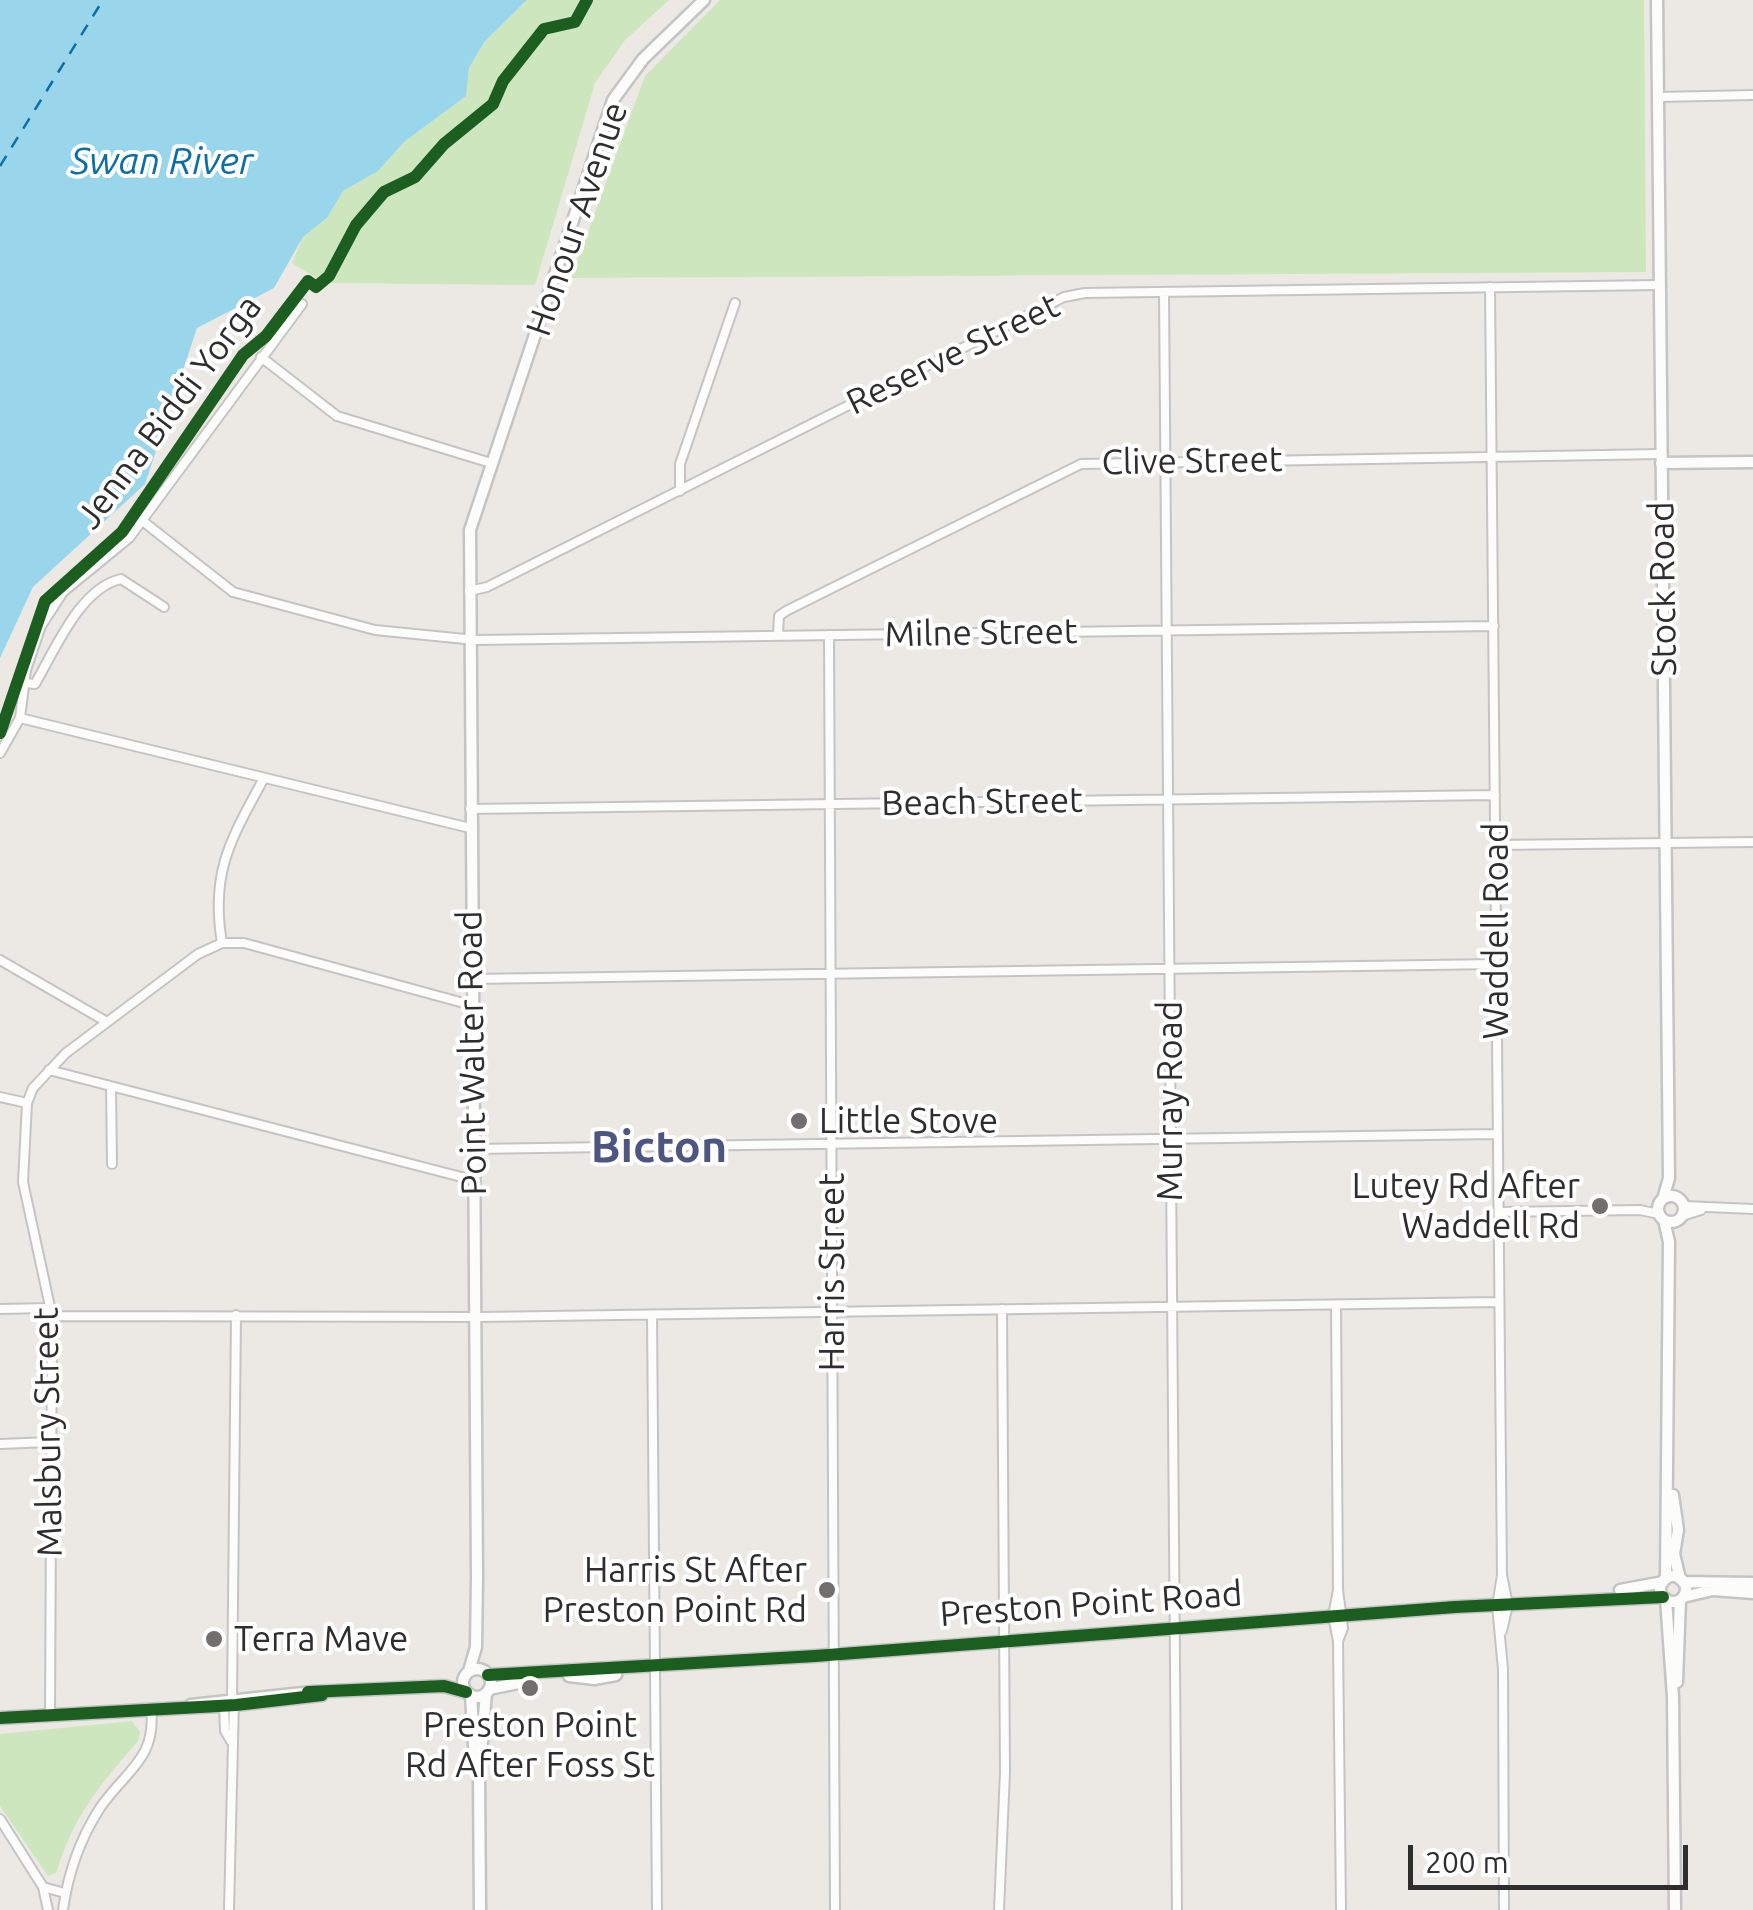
<!DOCTYPE html>
<style>
body{margin:0}
#map{position:relative;width:1753px;height:1910px;overflow:hidden;background:#ece8e4;font-family:Ubuntu,sans-serif}
canvas{display:block}
.scale{position:absolute;left:1408px;top:1845px;width:280px;height:45px;box-sizing:border-box;border:5px solid #2e2e2e;border-top:0;padding-left:12px;font-size:30px;line-height:35px;white-space:nowrap;color:#2e2e2e;-webkit-text-stroke:8px #fff;paint-order:stroke}
</style>
<div id="map">
<canvas width="1753" height="1910"></canvas>
<div class="scale">200 m</div>
</div>
<script>
const ctx = document.querySelector('canvas').getContext('2d');
ctx.lineJoin = 'round';
function fill(path, color) {
  ctx.fillStyle = color;
  ctx.fill(path, 'evenodd');
}
function stroke(path, color, width, dash) {
  ctx.strokeStyle = color;
  ctx.lineWidth = width;
  ctx.lineCap = dash ? 'butt' : 'round';
  ctx.setLineDash(dash || []);
  ctx.stroke(path);
}
function label(font, color, halo, rows, align = 'center') {
  ctx.font = font + ' Ubuntu,sans-serif';
  ctx.lineWidth = 8;
  ctx.setLineDash([]);
  ctx.textBaseline = 'middle';
  ctx.strokeStyle = halo;
  ctx.fillStyle = color;
  for (const [text, x, y, turn = 0] of rows) {
    ctx.save();
    ctx.translate(x, y);
    ctx.rotate((+turn || 0) * Math.PI / 180);
    ctx.textAlign = isNaN(turn) ? turn : align;
    if (halo) ctx.strokeText(text, 0, 0);
    ctx.fillText(text, 0, 0);
    ctx.restore();
  }
}
const green = new Path2D(`
 M527,0H669L625,40L595,83L535,285L325,283L292,263L303,237L327,218L343,191L378,171L404,142L466,96L469,68L485,41Z
 M720,0H1644L1646,272L571,278L645,76Z
 M132,1721L140,1732L138,1741C99,1786 74,1815 56,1873L48,1876L0,1806V1734Z`);
const water = new Path2D(`
 M0,0H527L485,41L469,68L466,96L404,142L378,171L343,191L327,218L303,237L274,288L197,328L145,484L33,587L0,658Z`);
const ferry = new Path2D(`
 M0,166L103,0`);
const street = new Path2D(`
 M1658,97L1753,95
 M1490,287L1502,1575L1497,1606L1503,1669L1504,1910
 M1164,292L1177,1910
 M261,357L337,416L491,463
 M680,491V464L735,303
 M140,519L233,592L375,630L475,640L1494,626
 M469,591L487,587L1064,297L1085,293L1659,285
 M778,635L779,616L786,611L1081,464L1661,454
 M829,635L835,1910
 M25,683L35,684C55,650 80,588 121,579L164,607
 M20,718L470,828
 M0,753L20,718L26,670L41,626L63,592L129,538L302,304
 M470,809L1495,795
 M1495,845L1753,842
 M222,943C210,872 231,839 264,778
 M0,960L107,1022
 M471,979L1497,964
 M49,1070L473,1180
 M111,1087L112,1164
 M0,1097L27,1103
 M473,1149L1498,1134
 M1684,1206L1753,1209
 M1499,1212L1640,1210L1659,1214
 M1682,1216L1701,1210
 M1336,1305L1338,1590L1343,1628L1338,1641L1341,1910
 M0,1309L50,1308
 M652,1315L657,1910
 M52,1316L481,1317L1499,1302
 M0,1444L50,1442
 M1502,1575L1508,1605L1502,1631
 M1338,1590L1333,1616L1338,1641
 M50,1714L52,1316L23,1182L27,1103L33,1088L66,1053L198,954L222,943H244L471,1005
 M231,1741L225,1731L224,1706L232,1698L236,1315
 M0,1819L43,1887L65,1893
 M43,1887L48,1910
 M63,1910C68,1873 80,1839 100,1808C126,1770 157,1759 151,1708
 M229,1910L234,1701
 M999,1910L1005,1772L1002,1309`);
const secondary = new Path2D(`
 M1657,0L1669,1178L1663,1199
 M1661,463L1753,462
 M1658 1209a13 13 0 1 1 26 0a13 13 0 1 1-26 0Z
 M1664,1220L1669,1242L1666,1579
 M1673,1495L1678,1530L1674,1554L1680,1579
 M1660 1589a13 13 0 1 1 26 0a13 13 0 1 1-26 0Z
 M1683,1582L1753,1583
 M1620,1590L1663,1582
 M1683,1597L1713,1590L1753,1593
 M1666,1599L1673,1697L1675,1910
 M463 1683a14 14 0 1 1 28 0a14 14 0 1 1-28 0Z
 M469,1671L476,1647L477,1577L470,530L613,100L643,59L704,0
 M488,1675L815,1656L1455,1607L1663,1597
 M569,1676L594,1679L616,1675
 M1677,1682L1680,1600
 M489,1689L528,1681
 M471,1695L475,1761
 M191,1705L312,1692L444,1686L466,1692
 M0,1718L236,1705L322,1695
 M480,1910L479,1776L486,1693`);
const cycleway = new Path2D(`
 M0,733L45,601L122,532L243,355L266,336L308,281L316,287L329,276L356,225L384,192L415,177L444,144L493,104L503,81L544,29L575,22L587,0
 M488,1675L815,1656L1455,1607L1663,1597
 M308,1692L444,1686L466,1692
 M0,1718L236,1705L322,1695`);
const markers = [
 [799,1121,10,"#706f6e"],
 [1600,1206,10,"#706f6e"],
 [827,1590,10,"#706f6e"],
 [214,1639,10,"#706f6e"],
 [530,1688,10,"#706f6e"]
];
const streetNames = [
 ["Honour Avenue",577,219,-71],
 ["Reserve Street",953,354,-26],
 ["Jenna Biddi Yorga",169,412,-53],
 ["Clive Street",1192,461,-1],
 ["Stock Road",1663,589,-91],
 ["Milne Street",981,633,-1],
 ["Beach Street",982,802,-1],
 ["Waddell Road",1496,931,-90],
 ["Point Walter Road",472,1053,-91],
 ["Murray Road",1170,1101,-90],
 ["Harris Street",832,1272,-90],
 ["Malsbury Street",48,1432,-91],
 ["Preston Point Road",1091,1604,-4]
];
const poiNames = [
 ["Little Stove",819,1121],
 ["Lutey Rd After",1580,1186,"right"],
 ["Waddell Rd",1580,1226,"right"],
 ["Harris St After",807,1570,"right"],
 ["Preston Point Rd",807,1610,"right"],
 ["Terra Mave",234,1639],
 ["Preston Point",530,1725,"center"],
 ["Rd After Foss St",530,1765,"center"]
];
const waterNames = [
 ["Swan River",162,161]
];
const districtNames = [
 ["Bicton",659,1147]
];
fill(green, '#cee6be');
fill(water, '#99d6ec');
stroke(ferry, '#0d6fa3', 2.5, [12, 10]);
stroke(street, '#c5c4c5', 12);
stroke(secondary, '#c5c4c5', 15);
stroke(street, '#fcfcfb', 8);
stroke(secondary, '#fcfcfb', 10);
stroke(cycleway, '#1b5e20', 12);
for (const [x, y, r, color] of markers) {
  const dot = new Path2D();
  dot.arc(x, y, r, 0, 2 * Math.PI);
  ctx.fillStyle = color;
  ctx.fill(dot);
  stroke(dot, '#fff', 4);
}
label('35px', '#2e2e2e', '#fff', streetNames);
label('35px', '#2e2e2e', '#fff', poiNames, 'left');
label('italic 38px', '#0d6fa3', '#fff', waterNames);
label('bold 45px', '#4d5680', '#fff', districtNames);
</script>
